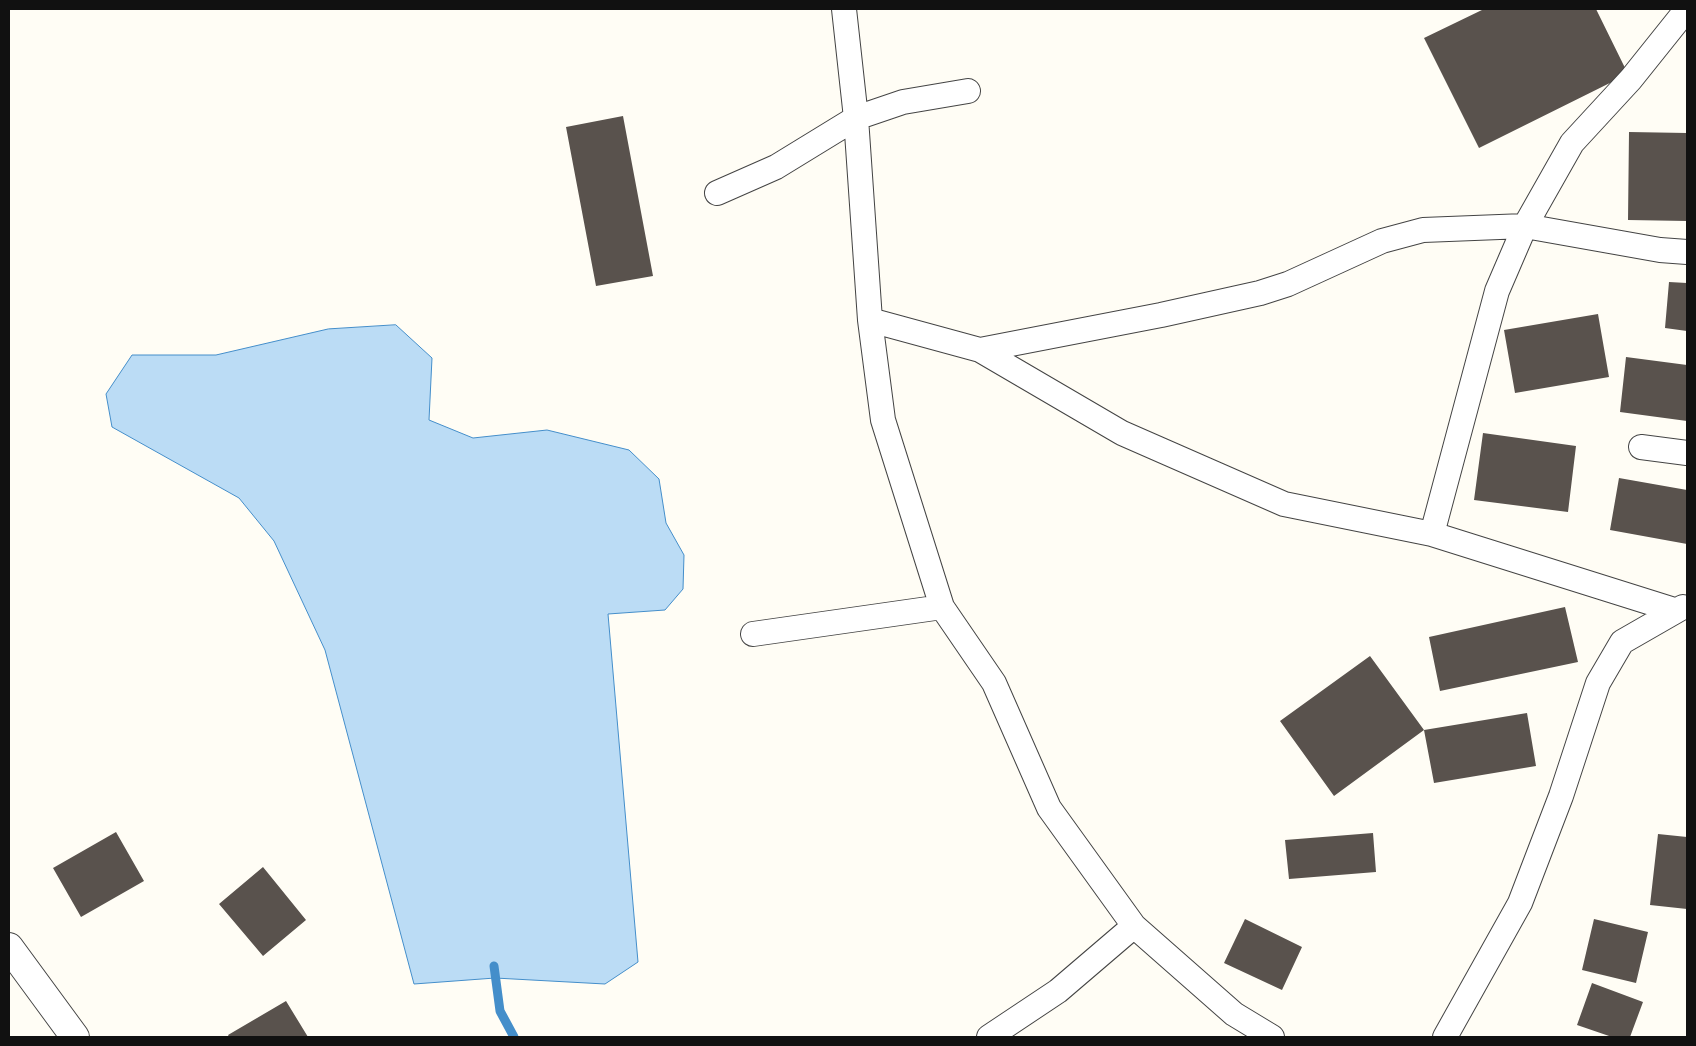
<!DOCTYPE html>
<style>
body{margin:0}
#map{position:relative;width:1696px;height:1046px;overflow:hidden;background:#fffdf5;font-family:Bitter,serif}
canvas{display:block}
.frame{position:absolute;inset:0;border:10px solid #111;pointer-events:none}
</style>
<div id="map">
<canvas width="1696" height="1046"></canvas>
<div class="frame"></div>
</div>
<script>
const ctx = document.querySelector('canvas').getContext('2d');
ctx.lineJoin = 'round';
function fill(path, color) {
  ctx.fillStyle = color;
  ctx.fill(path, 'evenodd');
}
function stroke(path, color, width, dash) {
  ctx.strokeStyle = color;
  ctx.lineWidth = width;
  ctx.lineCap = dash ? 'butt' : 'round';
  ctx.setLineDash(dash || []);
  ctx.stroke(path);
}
const water = new Path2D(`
 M396,325L432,358L429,420L473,438L547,430L629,450L659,479L666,523L684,555L683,589L665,610L608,614L638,962L605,984L495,978L414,984L325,650L274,541L239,498L112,427L106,394L132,355H216L328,329Z`);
const stream = new Path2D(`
 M494,966L500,1011L514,1037`);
const building = new Path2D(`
 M1484,9H1596L1628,74L1479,148L1424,38Z
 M623,116L653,276L596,286L566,127Z
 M1629,132L1687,133V221L1628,220Z
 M1669,282L1687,283V331L1665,328Z
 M1598,314L1609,377L1515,393L1504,330Z
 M1626,357L1687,365V421L1620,412Z
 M1483,433L1576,446L1568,512L1474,500Z
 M1619,478L1687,490V544L1610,530Z
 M1565,607L1578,662L1440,691L1429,637Z
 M1370,656L1424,730L1334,796L1280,721Z
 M1527,713L1536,766L1434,783L1424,730Z
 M116,832L144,881L81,917L53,868Z
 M1373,833L1376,872L1289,879L1285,840Z
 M1658,834L1687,837V909L1650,905Z
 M263,867L306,920L263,956L219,904Z
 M1245,919L1302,947L1282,990L1224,963Z
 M1594,919L1648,932L1636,983L1582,970Z
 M1592,983L1643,1002L1630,1037H1612L1577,1025Z
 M286,1001L308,1037H229L228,1035Z`);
const minor = new Path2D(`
 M844,9L856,118L870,320L883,420L942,607L994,683L1049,808L1134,926L1234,1014L1272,1037
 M717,193L776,167L856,118L903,102L968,91
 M870,320L980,350L1122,433L1284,504L1432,534L1674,610
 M980,350L1161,315L1260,293L1288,284L1382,241L1423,230L1525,226L1660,250L1687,252
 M1641,447L1687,453
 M1432,534L1497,291L1525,226L1572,143L1631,79L1687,9
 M753,634L942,607
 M989,1037L1058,991L1134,926
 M1445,1037L1520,903L1561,796L1598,683L1622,642L1683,607`);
const tertiary = new Path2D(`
 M9,947L75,1037`);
fill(water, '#bbdcf5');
stroke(water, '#448eca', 1);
stroke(stream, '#448eca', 9);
fill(building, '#59524d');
stroke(minor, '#444', 26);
stroke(tertiary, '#444', 30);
stroke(minor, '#fff', 24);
stroke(tertiary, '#fff', 28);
</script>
